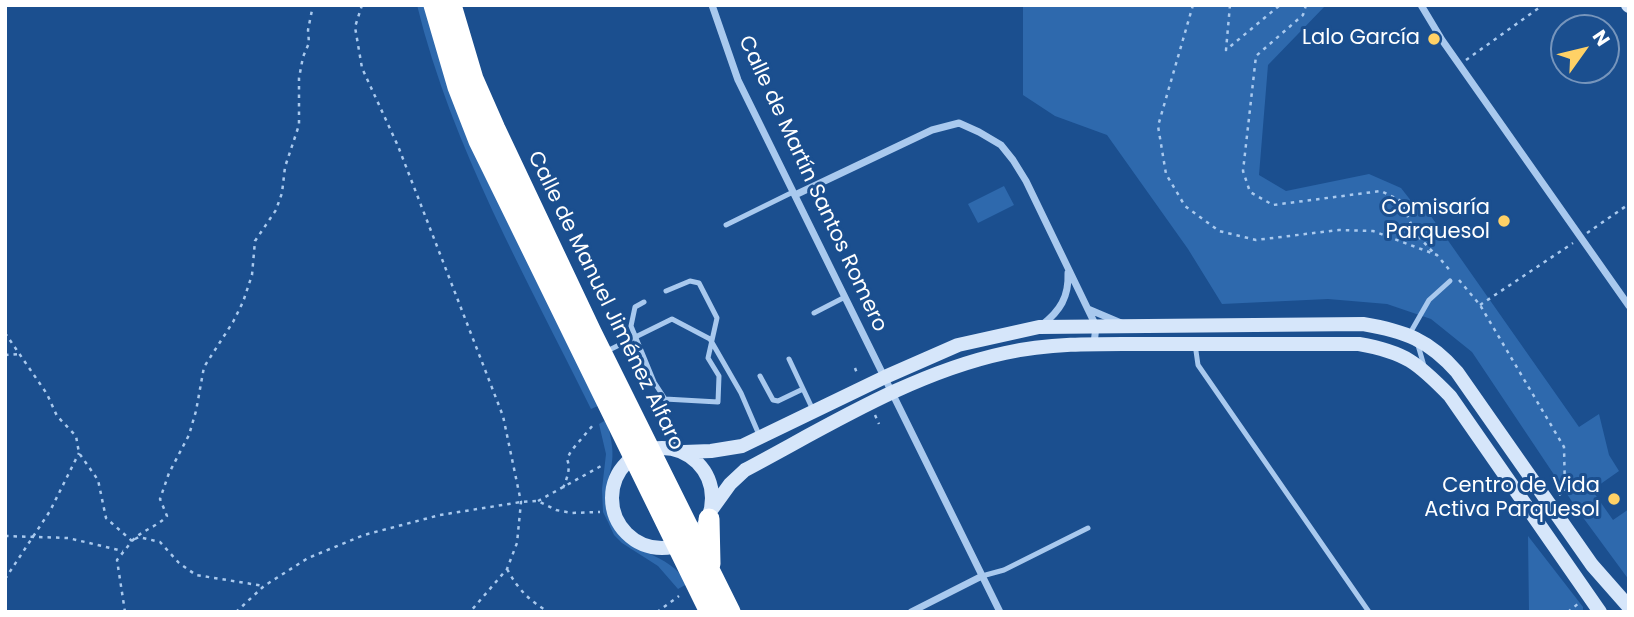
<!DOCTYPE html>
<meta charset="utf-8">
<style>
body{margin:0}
#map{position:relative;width:1634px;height:617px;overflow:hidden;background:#1b4f8f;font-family:Poppins,sans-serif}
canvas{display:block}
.frame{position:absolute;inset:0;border:7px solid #fff;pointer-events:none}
.north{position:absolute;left:1550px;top:14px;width:70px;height:70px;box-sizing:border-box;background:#1b4f8f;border:2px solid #7695bc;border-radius:50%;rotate:56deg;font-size:19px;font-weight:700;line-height:28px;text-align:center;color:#fff}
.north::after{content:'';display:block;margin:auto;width:24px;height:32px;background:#ffd166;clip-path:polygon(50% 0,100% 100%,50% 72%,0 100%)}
</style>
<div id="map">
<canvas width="1634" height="617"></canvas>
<div class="frame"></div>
<div class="north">N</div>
</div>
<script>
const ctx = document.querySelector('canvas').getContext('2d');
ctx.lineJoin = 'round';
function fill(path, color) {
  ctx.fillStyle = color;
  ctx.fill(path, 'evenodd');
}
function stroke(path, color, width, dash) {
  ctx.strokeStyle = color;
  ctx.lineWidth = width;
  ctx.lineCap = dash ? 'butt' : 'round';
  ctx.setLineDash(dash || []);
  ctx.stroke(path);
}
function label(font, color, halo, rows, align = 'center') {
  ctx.font = font + ' Poppins,sans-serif';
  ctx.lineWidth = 6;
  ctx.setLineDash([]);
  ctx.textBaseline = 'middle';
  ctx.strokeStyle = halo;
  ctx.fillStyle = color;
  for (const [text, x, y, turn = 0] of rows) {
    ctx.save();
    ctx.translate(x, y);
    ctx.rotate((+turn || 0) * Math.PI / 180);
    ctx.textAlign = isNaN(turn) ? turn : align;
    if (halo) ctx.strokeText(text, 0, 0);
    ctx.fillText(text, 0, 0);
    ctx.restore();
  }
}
const green = new Path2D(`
 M417,5H427L600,405L591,409C526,277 452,148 417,5Z
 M1023,5H1326L1268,65L1259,175L1286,191L1369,174L1401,188L1419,211L1428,212L1579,427L1599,414L1609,455L1619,471L1592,490L1613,520L1629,509V580L1579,512L1472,352L1431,319L1387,304L1328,299L1222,304L1188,249L1107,135L1055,116L1023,95Z
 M1004,186L1014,205L978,223L968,204Z
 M606,420C610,433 614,448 612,462C609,483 600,499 610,521C626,555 670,551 687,584L678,589L658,566L622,543L614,535L608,522L603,512L602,489L606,454L599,424Z
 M1528,536L1583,607V612H1529Z`);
const path = new Path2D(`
 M362,5L355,27L362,68L398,146L503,416L521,502L517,543L507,569L470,612
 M1193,5L1158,126L1166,174L1185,206L1219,231L1256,240L1339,230L1373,231L1437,255L1452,273
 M1230,5L1226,50L1280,5
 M1306,5L1303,15L1256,56L1243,171L1250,192L1273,205L1381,191L1401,201L1415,233L1434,253
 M1466,60L1543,5
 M1587,233L1629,204
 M1459,280L1480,305L1564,447L1565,491L1559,495
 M1480,305L1573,243
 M5,333L47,394L57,416L76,436L79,453L98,480L106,518L132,541L117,560L125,612
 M5,355L19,354
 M855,368L858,376
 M875,415L879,424
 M563,488C567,478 571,469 567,459L571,451L594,424
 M538,501L601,466
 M5,536L68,538L123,551
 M135,539L139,537L160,542L179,563L196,575L264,586
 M132,541C142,530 157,527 167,516L160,499L169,473L189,435L196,411L204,367L233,322L243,302L252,275L255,241L276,210L282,193L285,167L299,125V78L303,57L309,43L308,30L313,5
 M507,569C518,589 529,601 549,612
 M5,579L50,511L79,453
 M236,612L264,586L308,558L364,535L440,515L521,502L538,501L556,510L572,513L600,512
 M657,612L679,596
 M1568,612L1579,603`);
const lane = new Path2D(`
 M726,225L793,192
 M644,302L635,307L631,326L654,382L665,399L718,402L719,376L708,358L717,318L699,283L690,281L666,291
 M814,313L845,297
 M1409,335L1429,300L1450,281
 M1195,344L1198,365L1369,612
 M1418,345L1424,366
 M605,352L672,319L710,339L741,393L760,437
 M789,359L813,410
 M760,376L773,400L778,401L803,389
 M982,576L1004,570L1088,528`);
const street = new Path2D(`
 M712,5L738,80L1000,612
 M1421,5L1442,40L1629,306
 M795,195L932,130L959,123L979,132L1001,145L1013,160L1026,181L1096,326L1094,344
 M1088,309L1121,323
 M1042,325C1060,311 1069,297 1068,273
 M911,612L982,576`);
const secondary = new Path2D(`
 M1628,5L1629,6
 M612 498a50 50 0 1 1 100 0a50 50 0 1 1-100 0Z
 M684,452L711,451L742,446L885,377L958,345L1039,327L1363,324C1405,331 1429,340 1457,372L1592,565L1629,607
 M712,509L730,484L745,470C828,426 912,373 1005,353C1054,342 1107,344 1158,344C1225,344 1292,344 1359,344C1405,352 1418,363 1450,396L1600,612`);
const highway = new Path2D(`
 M434,5L458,87L479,141L710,612
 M451,5L473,79L495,129L591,332L730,612
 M709,519L710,564`);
const markers = [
 [1434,39,7,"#ffd166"],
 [1504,221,7,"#ffd166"],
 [1614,499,7,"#ffd166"]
];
const poiNames = [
 ["Lalo García",1420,39],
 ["Comisaría",1490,209],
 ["Parquesol",1490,233],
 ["Centro de Vida",1600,487],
 ["Activa Parquesol",1600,511]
];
const streetNames = [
 ["Calle de Martín Santos Romero",812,184,65],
 ["Calle de Manuel Jiménez Alfaro",605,301,64]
];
fill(green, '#2e69ad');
stroke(path, '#a9c9ee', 2.5, [3.5, 5]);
stroke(lane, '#a9c9ee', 5);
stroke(street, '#a9c9ee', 7);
stroke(secondary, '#d6e6fa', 14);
stroke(highway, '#fff', 21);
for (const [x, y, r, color] of markers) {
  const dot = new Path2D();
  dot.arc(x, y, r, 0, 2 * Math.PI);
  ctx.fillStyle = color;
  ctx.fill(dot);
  stroke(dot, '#1b4f8f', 2.5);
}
label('21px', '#fff', '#1b4f8f', poiNames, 'right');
label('21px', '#fff', '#1b4f8f', streetNames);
</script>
